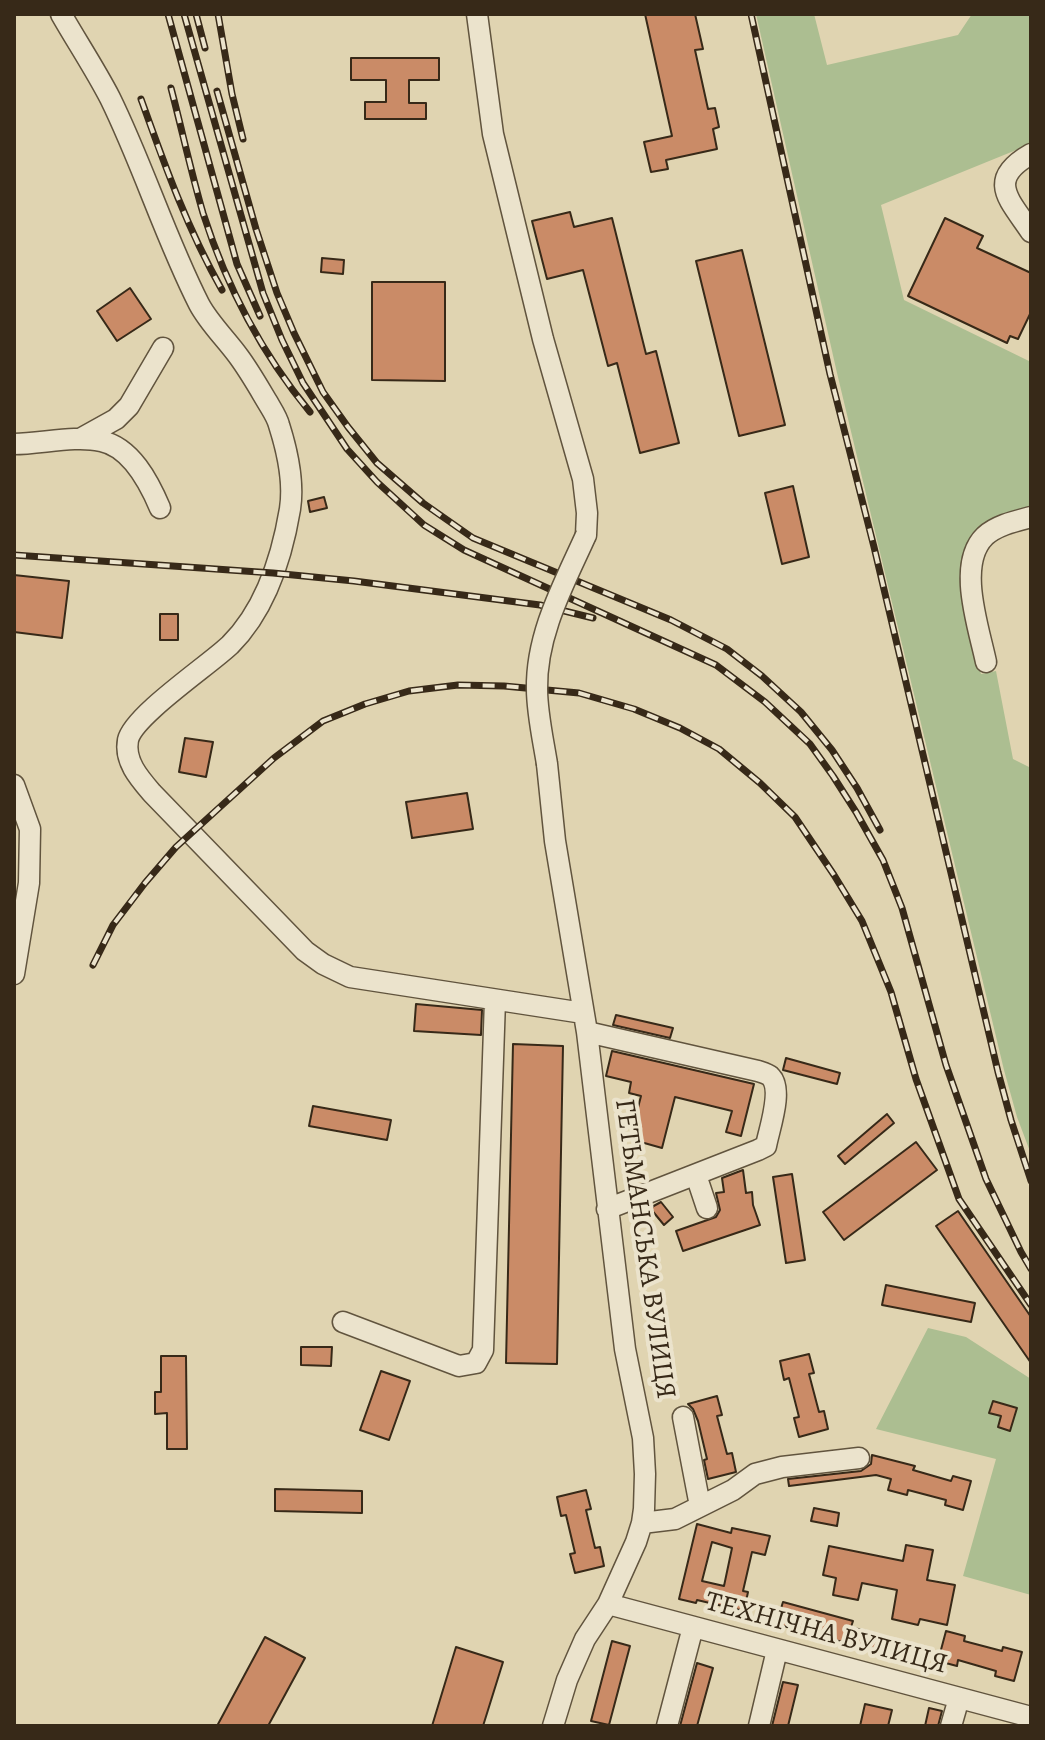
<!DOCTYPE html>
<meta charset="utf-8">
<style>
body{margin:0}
#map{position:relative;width:1045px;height:1740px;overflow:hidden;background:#e0d4b1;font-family:Alegreya,serif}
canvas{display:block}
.frame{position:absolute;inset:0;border:16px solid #372918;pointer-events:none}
</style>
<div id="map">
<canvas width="1045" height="1740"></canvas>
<div class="frame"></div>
</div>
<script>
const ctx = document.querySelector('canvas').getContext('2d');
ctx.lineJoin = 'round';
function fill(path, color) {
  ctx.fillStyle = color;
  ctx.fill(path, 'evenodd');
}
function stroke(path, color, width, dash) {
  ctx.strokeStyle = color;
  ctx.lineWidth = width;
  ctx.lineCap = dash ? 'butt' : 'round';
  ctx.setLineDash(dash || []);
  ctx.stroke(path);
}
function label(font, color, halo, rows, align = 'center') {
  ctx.font = font + ' Alegreya,serif';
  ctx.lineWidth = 8;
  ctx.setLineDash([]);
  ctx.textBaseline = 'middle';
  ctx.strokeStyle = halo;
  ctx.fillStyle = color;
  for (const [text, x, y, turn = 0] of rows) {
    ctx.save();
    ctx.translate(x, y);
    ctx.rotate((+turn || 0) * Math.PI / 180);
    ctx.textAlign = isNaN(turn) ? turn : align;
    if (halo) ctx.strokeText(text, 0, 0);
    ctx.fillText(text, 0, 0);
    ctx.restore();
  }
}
const green = new Path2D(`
 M756,14H814L827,65L958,35L972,14H1031V144L881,205L904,300L1031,362V511L970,542L961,564L964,589L981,674L996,671L1013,759L1031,768V1154L1017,1117L1004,1070L837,373Z
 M928,1328L966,1337L1031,1379V1595L963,1576L996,1459L876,1429Z`);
const building = new Path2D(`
 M645,14H695L703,49L695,50L708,109L715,108L719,127L713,129L717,149L666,160L668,169L651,172L644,142L672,136Z
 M351,58H439V80H409V103H426V119H365V102H386V80H351Z
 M570,212L574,227L612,218L646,354L656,351L679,443L640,453L617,363L608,366L583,270L547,279L532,221Z
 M945,218L983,236L977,248L1031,273V312L1018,339L1010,336L1007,343L908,296Z
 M742,250L785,425L739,436L696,261Z
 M322,258L344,260L343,274L321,272Z
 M372,282H445V381L372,380Z
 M130,288L151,319L117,341L97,311Z
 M793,486L809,557L782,564L765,493Z
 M324,497L327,508L310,512L308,501Z
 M14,575L69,581L62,638L14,632Z
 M160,614H178V640H160Z
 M185,738L213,742L206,777L179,772Z
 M467,793L473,829L412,838L406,802Z
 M416,1004L482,1010L481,1035L414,1031Z
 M616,1015L673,1028L670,1038L613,1025Z
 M513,1044L563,1046L557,1364L506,1363Z
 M612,1051L754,1084L741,1136L726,1132L732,1111L675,1097L662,1148L630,1139L641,1096L629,1093L631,1082L606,1076Z
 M786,1058L840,1073L837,1084L783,1070Z
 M313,1106L391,1120L387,1140L309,1126Z
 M887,1114L894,1123L845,1164L838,1156Z
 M916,1142L937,1170L844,1240L823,1212Z
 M743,1170L746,1193L752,1192L753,1205L760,1225L683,1251L676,1231L716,1217L720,1210L716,1193L724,1192L722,1178Z
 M792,1174L805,1260L786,1263L773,1177Z
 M661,1202L673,1217L664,1225L650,1208Z
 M958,1211L1031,1317V1363L936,1226Z
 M886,1285L975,1303L971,1322L882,1305Z
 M301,1347H332L331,1366L301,1365Z
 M809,1354L814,1373L809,1374L819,1412L824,1411L828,1429L799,1437L794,1418L799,1417L789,1378L784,1380L780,1361Z
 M161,1356H186L187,1449H167V1413L155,1414V1392H161Z
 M381,1371L410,1381L389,1440L360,1430Z
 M717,1396L722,1415L717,1416L727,1454L732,1453L736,1472L708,1479L704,1460L707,1459L698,1421L693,1409L688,1404Z
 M993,1401L1017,1408L1010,1431L998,1427L1001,1416L989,1413Z
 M872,1455L915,1466L913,1470L951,1481L953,1476L971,1481L963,1510L945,1505L946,1500L908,1490L907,1495L888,1490L891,1479L876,1475L789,1486L788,1479L861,1471L871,1464Z
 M275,1489L362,1491V1513L275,1511Z
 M586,1490L591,1509L586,1510L595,1548L600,1547L604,1566L575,1573L570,1554L575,1553L566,1515L561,1516L557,1497Z
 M814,1508L839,1513L837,1526L811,1521Z
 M697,1524L731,1533L732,1528L770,1536L765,1555L752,1552L743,1591L748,1592L744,1611L697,1600L696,1603L679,1599ZM712,1542L732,1548L724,1586L702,1581Z
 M906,1545L933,1550L927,1580L955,1585L947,1625L920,1619L918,1625L892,1619L897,1590L862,1583L858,1600L833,1595L836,1578L823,1575L829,1546L903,1561Z
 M783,1602L853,1621L851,1627L880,1635L876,1649L847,1641L846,1643L776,1624Z
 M946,1631L965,1636L964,1641L1002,1651L1003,1647L1022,1652L1014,1681L995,1676L996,1671L958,1660L957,1666L938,1661Z
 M265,1637L305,1658L268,1726H217Z
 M612,1641L630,1646L609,1725L591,1721Z
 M456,1647L503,1662L483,1726H432Z
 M697,1663L713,1668L697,1726H680Z
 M783,1682L798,1685L788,1726H772Z
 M865,1704L892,1710L888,1726H860Z
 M929,1708L942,1711L938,1726H925Z`);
const minor = new Path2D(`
 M61,14C77,42 95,69 110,98C143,165 165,237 199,304C209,323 226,339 239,357C250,372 259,388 268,403C272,410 277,417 279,425C287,450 294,483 290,509C282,557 265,610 230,645C209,665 133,716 128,740C124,761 139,778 152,793L305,951L323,964L350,977L583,1013
 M477,14L493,134L543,339L583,479L587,513L586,535
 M1031,154C985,180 1010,200 1031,232
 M80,439L116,419L129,406L163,348
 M14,444C41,444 75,435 101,441C131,447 149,482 160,508
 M986,662C979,628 956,564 985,536C997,525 1016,521 1031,517
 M547,764L555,841L587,1032L625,1349L643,1438L645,1474L644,1509L642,1523L636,1542L608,1604L585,1639L567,1680L553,1726
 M14,785L30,829L29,883L14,974
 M587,1032L758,1071C761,1072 768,1074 770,1076C784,1089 769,1129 766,1146L758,1150L607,1209
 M696,1175L707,1208
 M343,1322L459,1366L476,1363L483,1350L495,1000
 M683,1417L700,1506
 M642,1523L675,1519L733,1490L755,1474L782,1467L859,1458
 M608,1604L1031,1717
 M667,1726L693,1627
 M759,1726L777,1650
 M951,1726L959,1698`);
const rail = new Path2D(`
 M168,14L237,264L260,316
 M184,14L263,293L282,340L303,383L347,449L377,482L424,525L464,550L716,665L765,702L810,744L833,776L856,812L883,860L902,908L946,1065L986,1179L1021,1252L1031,1269
 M196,14L205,48
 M218,14L232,94L243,139
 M751,14L830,374L874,547L998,1072L1011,1120L1031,1181
 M171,88C182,130 191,172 203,213C226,285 262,354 310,412
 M217,91L256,229L277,293L294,333L323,392L348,427L377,463L423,503L473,538L671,620L727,649L762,676L801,712L832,750L857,788L880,830
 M141,99C165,166 187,228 222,290
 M14,555L273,573L354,581L540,605L593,618
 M93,965L113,925L145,883L176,847L274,758L323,721L365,704L409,691L458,685L504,686L579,693L634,709L680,728L719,749L760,783L795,817L834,875L862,921L891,992L916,1079L959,1199L1031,1305`);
const minorBridge = new Path2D(`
 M547,764C543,739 537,713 537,689C536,634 564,584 586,535`);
const streetNames = [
 ["ГЕТЬМАНСЬКА ВУЛИЦЯ",644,1249,82],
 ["ТЕХНІЧНА ВУЛИЦЯ",826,1634,15]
];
fill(green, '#acbe91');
fill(building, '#ca8b67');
stroke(building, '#372918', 2);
stroke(minor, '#61543e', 23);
stroke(minor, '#ebe3cc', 20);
stroke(rail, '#372918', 7);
stroke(rail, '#ebe3cc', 4, [12]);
stroke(minorBridge, '#61543e', 23, []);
stroke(minorBridge, '#ebe3cc', 20);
label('28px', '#372918', '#ebe3cc', streetNames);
</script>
